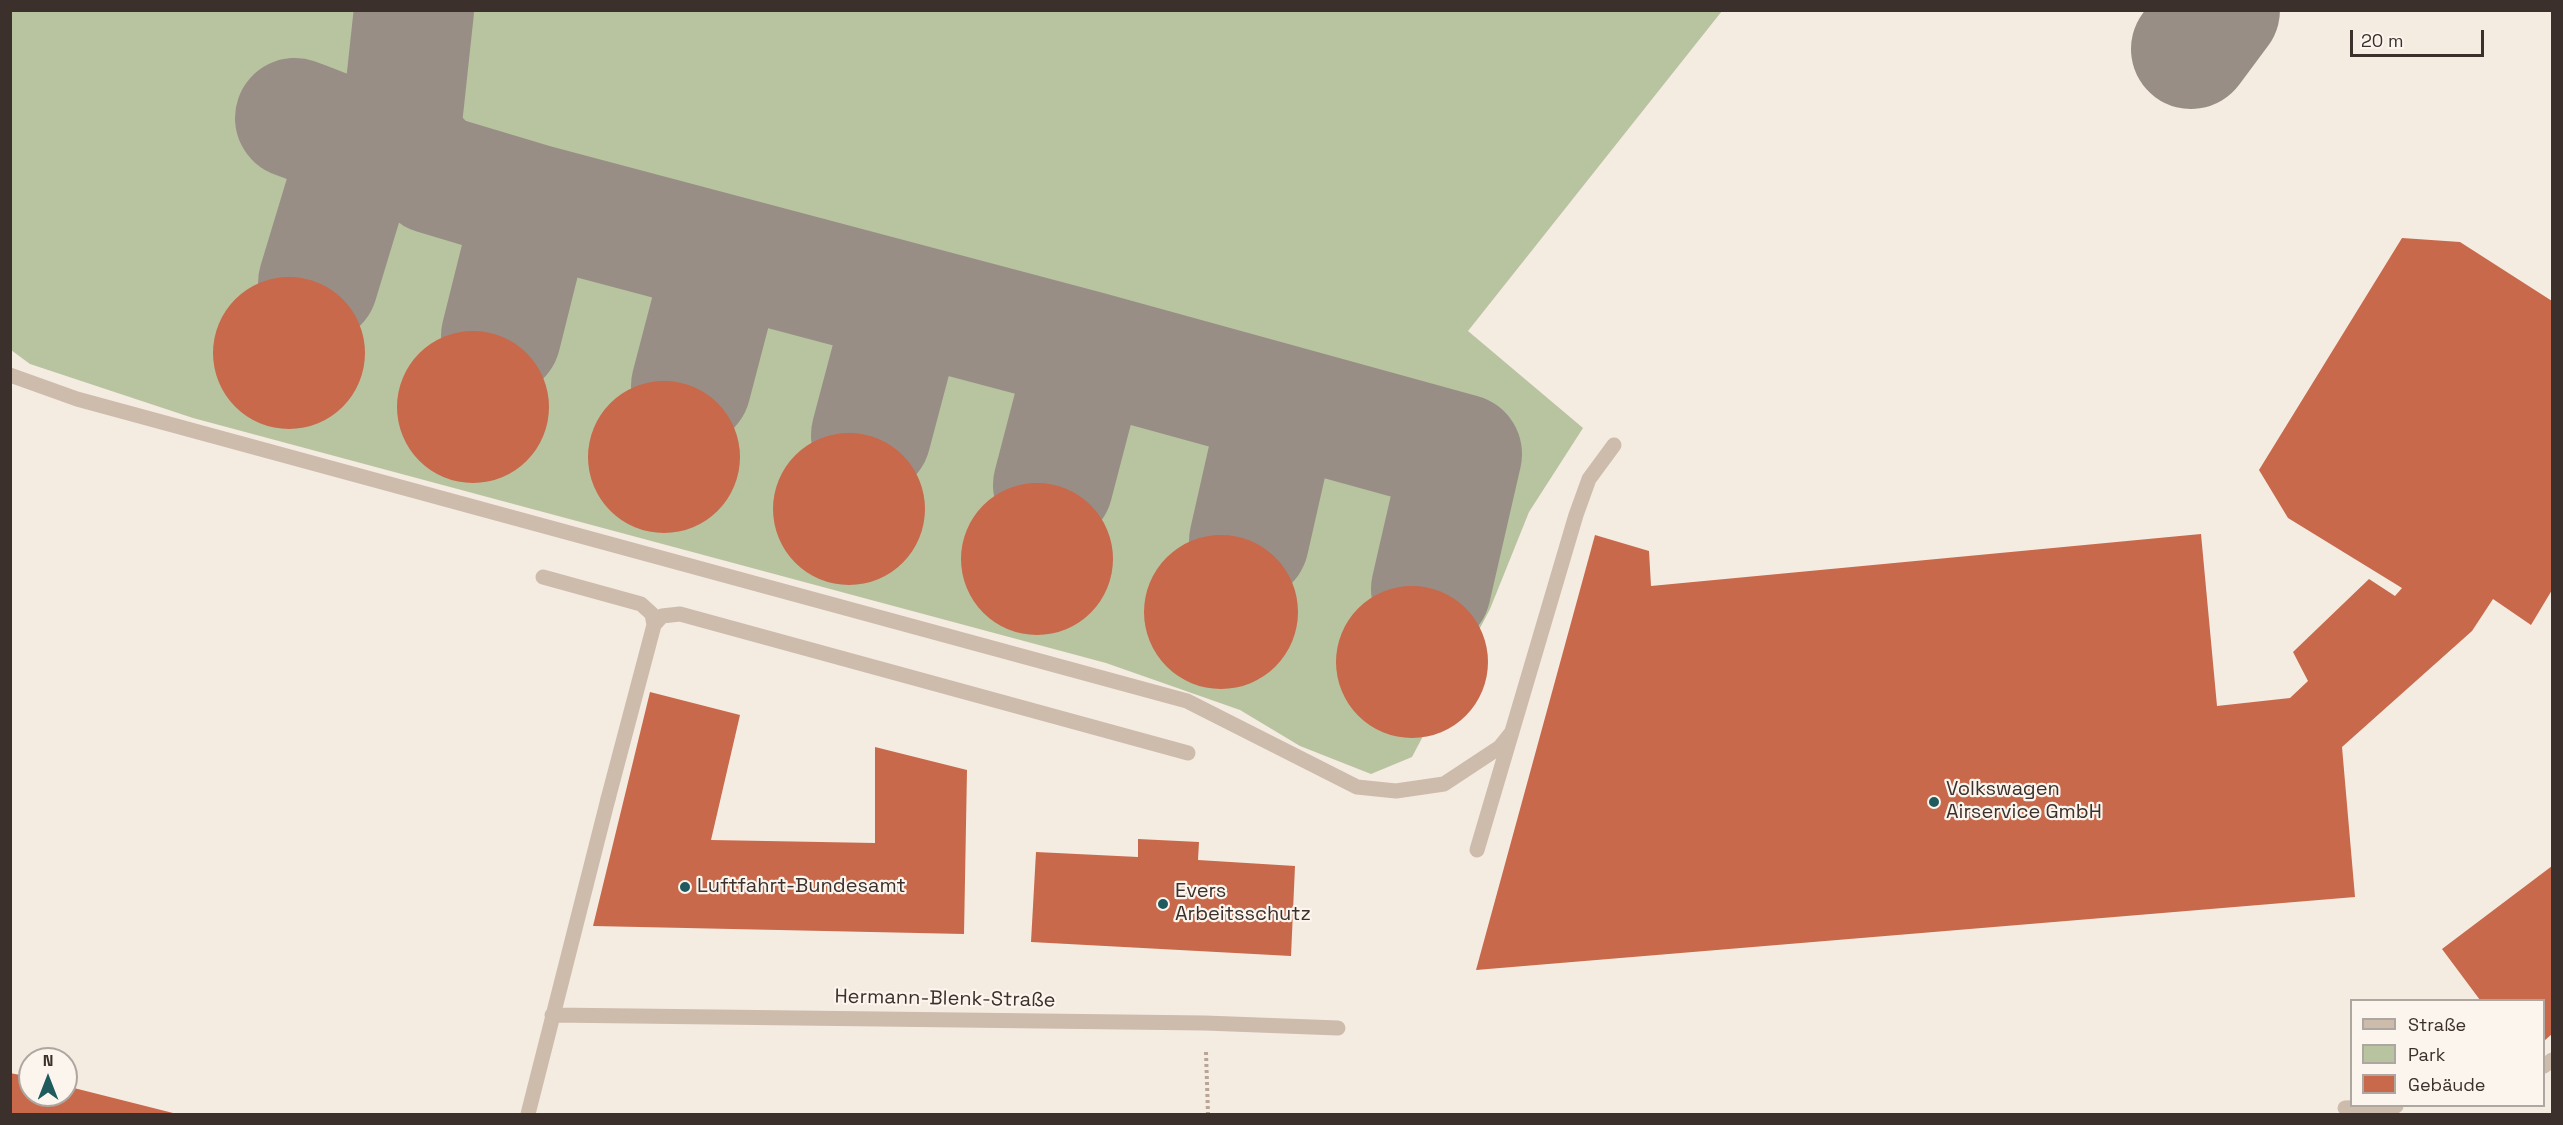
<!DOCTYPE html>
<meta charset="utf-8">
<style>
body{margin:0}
#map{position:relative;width:2563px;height:1125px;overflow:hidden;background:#f4ebe1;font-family:"Space Grotesk",sans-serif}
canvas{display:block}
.frame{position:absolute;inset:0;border:12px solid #3b302b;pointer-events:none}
.legend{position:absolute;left:2350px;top:999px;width:195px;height:108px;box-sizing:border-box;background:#fbf5ee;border:2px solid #aea6a0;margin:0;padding:8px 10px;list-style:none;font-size:18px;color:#3b302b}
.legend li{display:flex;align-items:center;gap:12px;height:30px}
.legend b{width:30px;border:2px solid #aea6a0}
.north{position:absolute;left:18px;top:1047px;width:60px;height:60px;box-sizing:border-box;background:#fbf5ee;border:2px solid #aea6a0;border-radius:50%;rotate:0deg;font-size:16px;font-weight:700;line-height:24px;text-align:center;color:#3b302b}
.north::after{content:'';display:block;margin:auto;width:21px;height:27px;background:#1f5a5e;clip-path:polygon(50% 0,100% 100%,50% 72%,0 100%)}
.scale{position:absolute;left:2350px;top:30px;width:134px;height:27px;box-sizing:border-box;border:3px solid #3b302b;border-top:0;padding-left:8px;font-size:18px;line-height:21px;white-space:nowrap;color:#3b302b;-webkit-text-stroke:4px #fbf5ee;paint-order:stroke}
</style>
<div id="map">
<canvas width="2563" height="1125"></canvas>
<div class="frame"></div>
<ul class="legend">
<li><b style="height:8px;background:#cdbbac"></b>Straße</li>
<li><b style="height:16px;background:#b8c4a0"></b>Park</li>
<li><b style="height:16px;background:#c8694b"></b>Gebäude</li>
</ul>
<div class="north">N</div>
<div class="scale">20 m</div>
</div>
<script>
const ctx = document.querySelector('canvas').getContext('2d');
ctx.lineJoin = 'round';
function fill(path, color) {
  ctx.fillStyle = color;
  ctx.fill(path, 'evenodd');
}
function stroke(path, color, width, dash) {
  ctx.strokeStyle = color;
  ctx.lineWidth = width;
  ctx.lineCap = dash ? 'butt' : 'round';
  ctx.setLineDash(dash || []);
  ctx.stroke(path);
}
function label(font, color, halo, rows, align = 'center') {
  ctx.font = font + ' "Space Grotesk",sans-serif';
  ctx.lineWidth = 4.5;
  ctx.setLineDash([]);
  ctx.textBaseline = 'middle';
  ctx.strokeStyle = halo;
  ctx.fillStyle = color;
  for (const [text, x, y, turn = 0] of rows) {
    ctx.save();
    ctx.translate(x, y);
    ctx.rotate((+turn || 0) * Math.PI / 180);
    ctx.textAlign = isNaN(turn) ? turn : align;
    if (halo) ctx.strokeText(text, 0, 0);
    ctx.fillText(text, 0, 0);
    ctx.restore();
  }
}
const green = new Path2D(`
 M11,10H1722V11L1468,331L1583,428L1529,512L1490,609L1412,757L1371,774L1300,746L1240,710L1106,663L193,418L30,364L11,350Z`);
const taxiway = new Path2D(`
 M2191,49L2220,10
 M295,118C327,129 367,152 400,140L434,174L534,204L1088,351L1462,454L1431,589
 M400,140L414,10
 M318,283L361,141
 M501,336L534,204
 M691,386L725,256
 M871,435L906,303
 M1053,485L1088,351
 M1249,541L1280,404`);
const building = new Path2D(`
 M2402,238L2460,242L2552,301V590L2531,625L2493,599L2472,631L2342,747L2355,897L1476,970L1595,535L1649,551L1651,586L2201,534L2217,706L2290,698L2308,681L2293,652L2369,579L2395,596L2402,588L2288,518L2259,470Z
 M213 353a76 76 0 1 1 152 0a76 76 0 1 1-152 0Z
 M397 407a76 76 0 1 1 152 0a76 76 0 1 1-152 0Z
 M588 457a76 76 0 1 1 152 0a76 76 0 1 1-152 0Z
 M773 509a76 76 0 1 1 152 0a76 76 0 1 1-152 0Z
 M961 559a76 76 0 1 1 152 0a76 76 0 1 1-152 0Z
 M1144 612a77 77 0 1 1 154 0a77 77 0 1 1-154 0Z
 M1336 662a76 76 0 1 1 152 0a76 76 0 1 1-152 0Z
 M650,692L740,715L711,840L875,843V747L967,770L964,934L593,926Z
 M1138,839L1199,842L1198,860L1295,866L1291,956L1031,942L1036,852L1138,857Z
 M2552,866V1034L2544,1041V1000H2480L2442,949Z
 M10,1073L30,1077V1095H66V1086L177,1114H10Z`);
const path = new Path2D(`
 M1206,1052L1208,1114`);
const lane = new Path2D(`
 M10,375L77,399L1187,701L1357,787L1396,791L1444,784L1500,747L1512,732
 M543,577L641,604L652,614L654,625
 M608,799L654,625L662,616L680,614L1188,753
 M1477,850L1576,515L1589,479L1614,445
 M2544,1066L2552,1060
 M2345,1108L2396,1106`);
const street = new Path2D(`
 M552,1015L1205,1023L1338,1028
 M528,1114L608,799`);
const markers = [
 [1934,802,6,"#1f5a5e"],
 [685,887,6,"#1f5a5e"],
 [1163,904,6,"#1f5a5e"]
];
const poiNames = [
 ["Volkswagen",1946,790],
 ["Airservice GmbH",1946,813],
 ["Luftfahrt-Bundesamt",697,887],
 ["Evers",1175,892],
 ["Arbeitsschutz",1175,915]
];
const streetNames = [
 ["Hermann-Blenk-Straße",945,999,1]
];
fill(green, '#b8c4a0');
stroke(taxiway, '#988e86', 120);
fill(building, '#c8694b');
stroke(path, '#b9a596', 4, [3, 3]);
stroke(lane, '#cdbbac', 15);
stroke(street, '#cdbbac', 15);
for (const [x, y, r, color] of markers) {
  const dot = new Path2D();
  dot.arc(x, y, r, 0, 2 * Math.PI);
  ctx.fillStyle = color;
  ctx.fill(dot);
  stroke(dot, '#fbf5ee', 2);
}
label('20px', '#3b302b', '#fbf5ee', poiNames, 'left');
label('20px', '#3b302b', '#fbf5ee', streetNames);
</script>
